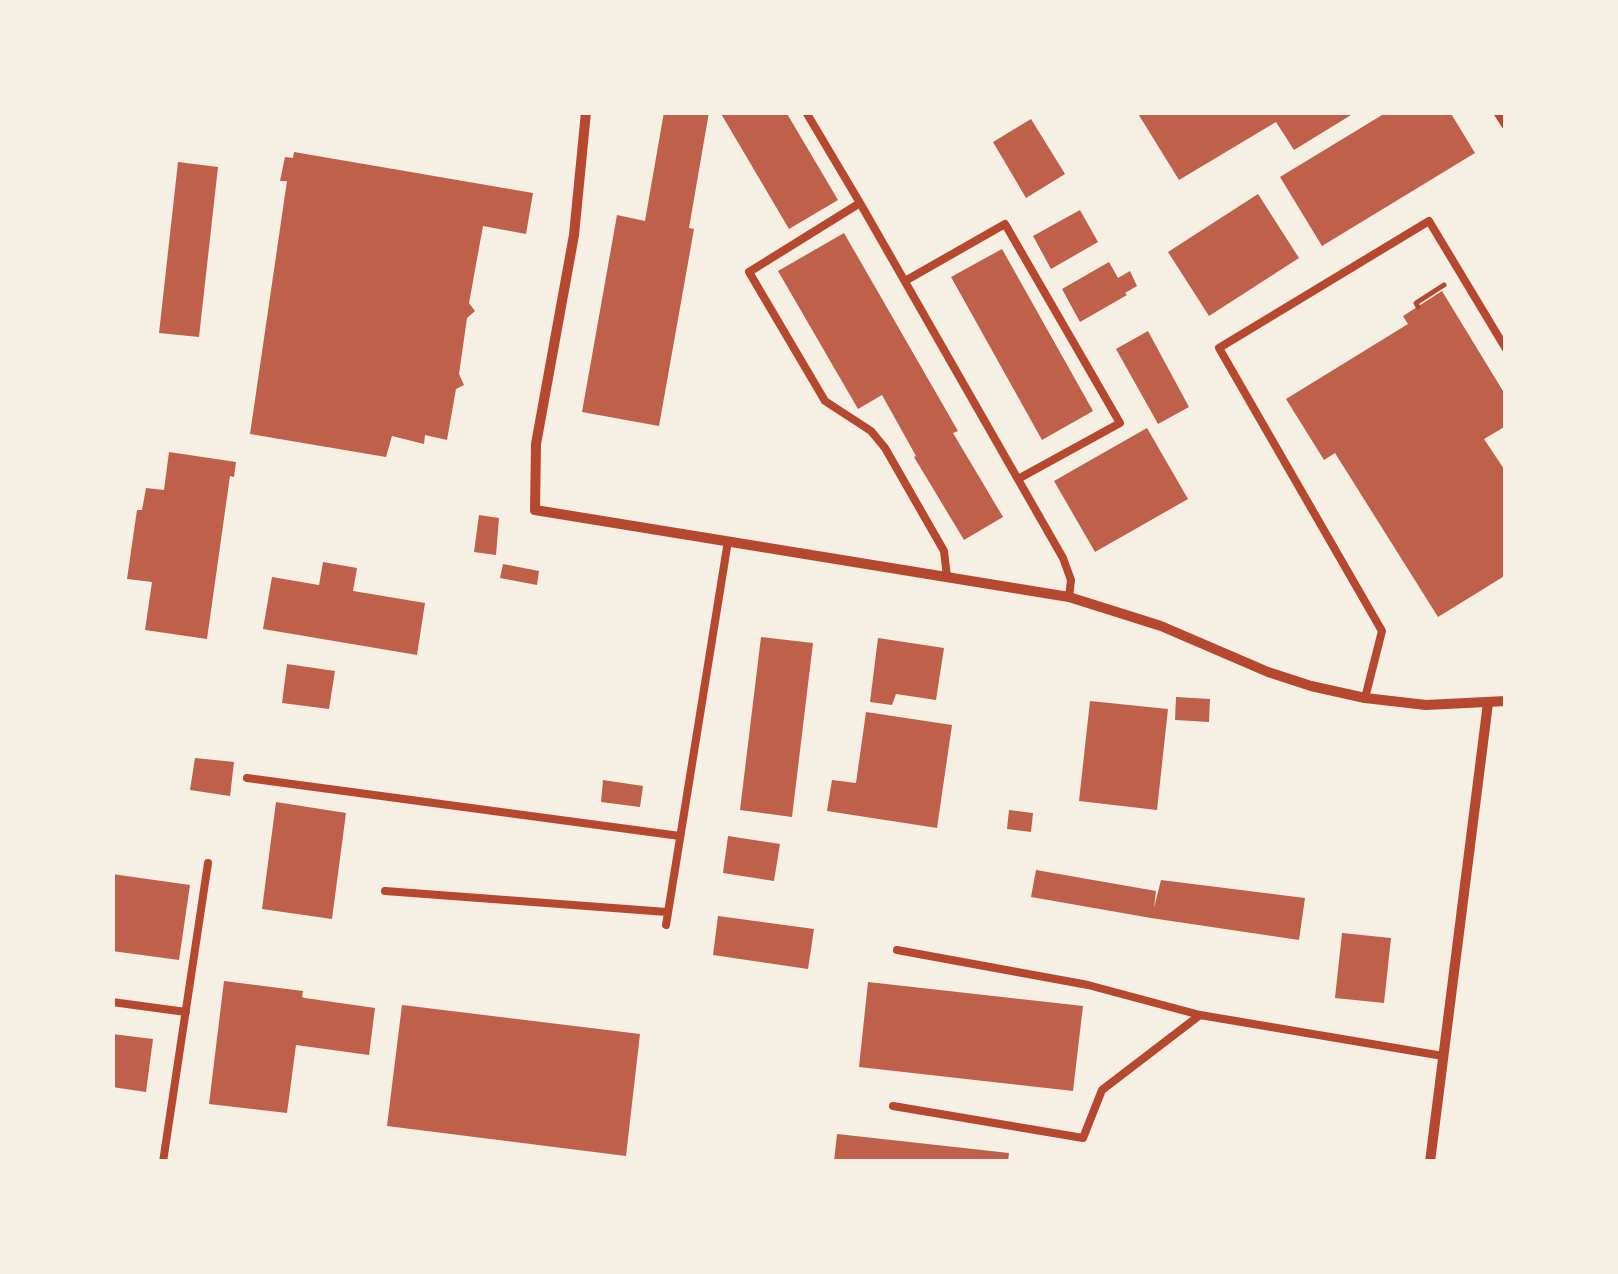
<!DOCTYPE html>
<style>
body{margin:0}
#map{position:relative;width:1618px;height:1274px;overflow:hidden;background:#f6efe4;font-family:"Alegreya Sans",sans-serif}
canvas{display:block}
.frame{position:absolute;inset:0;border:115px solid #f6efe4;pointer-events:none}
</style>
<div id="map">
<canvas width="1618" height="1274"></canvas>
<div class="frame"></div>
</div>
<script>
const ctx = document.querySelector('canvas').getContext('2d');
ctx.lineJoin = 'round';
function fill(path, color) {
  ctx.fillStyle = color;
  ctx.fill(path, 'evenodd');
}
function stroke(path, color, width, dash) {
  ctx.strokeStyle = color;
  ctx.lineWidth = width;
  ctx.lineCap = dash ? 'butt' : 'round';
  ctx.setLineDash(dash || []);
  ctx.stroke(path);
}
const building = new Path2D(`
 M664,112H709L689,228L694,229L659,426L582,412L617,215L645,221Z
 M720,112H786L838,200L789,229Z
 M1137,112H1356L1294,150L1276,122L1179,180Z
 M1387,112H1450L1475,153L1322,246L1280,177Z
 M1031,119L1065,174L1026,198L993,142Z
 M294,152L533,193L526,234L483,226L469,303L475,311L467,318L459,374L464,385L456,389L447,440L425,435L424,444L392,436L386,457L250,434L287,181H280L285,157L293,158Z
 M178,162L218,167L199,337L159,333Z
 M1258,194L1299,258L1209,316L1168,252Z
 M1080,210L1098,242L1051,269L1033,236Z
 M844,233L958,431L953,433L1003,517L964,540L914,457L916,456L882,395L858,409L778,271Z
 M1002,249L1093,411L1042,440L951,277Z
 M1109,262L1118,278L1130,271L1137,286L1125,293L1127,295L1080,322L1062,289Z
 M1442,291L1506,396V426L1484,439L1506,472V575L1438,617L1335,453L1324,460L1286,399L1408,324L1403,316Z
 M1148,331L1189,407L1158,424L1116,349Z
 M1147,428L1188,499L1095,552L1054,481Z
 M169,452L236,462L234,477L230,476L207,639L145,630L152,582L127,579L137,510H142L146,488L164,490Z
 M479,515L499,518L496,555L474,552Z
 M323,562L357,568L353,591L425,603L417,655L263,629L272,577L319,585Z
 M503,564L539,571L537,585L500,578Z
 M761,637L813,643L792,817L740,810Z
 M878,638L944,648L936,700L896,694L892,705L870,702Z
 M287,664L335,671L329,709L282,703Z
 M1176,697L1210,699L1209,722L1175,720Z
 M1090,701L1168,709L1157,810L1079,801Z
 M866,712L952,725L937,828L827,811L832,780L856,783Z
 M195,758L234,762L230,796L190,790Z
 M603,780L643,786L640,807L601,802Z
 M276,802L346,813L332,919L262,909Z
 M1009,810L1033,813L1031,832L1007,829Z
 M728,836L780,844L774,881L723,873Z
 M1036,870L1156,891L1154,908L1161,880L1305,898L1299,940L1151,918L1031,897Z
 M112,874L190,885L179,960L112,951Z
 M718,916L814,929L808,969L713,955Z
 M1342,933L1391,938L1384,1003L1335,998Z
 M224,981L303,991L302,997L305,998L375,1008L369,1055L296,1045L287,1113L209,1104Z
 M868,982L1083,1006L1073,1091L859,1067Z
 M402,1005L640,1034L626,1156L387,1126Z
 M112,1034L153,1039L146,1092L112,1087Z
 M837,1134L1009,1153L1008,1162H834Z`);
const path = new Path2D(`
 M1418,307L1416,303L1444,285`);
const service = new Path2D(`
 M806,112L860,203
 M1497,112L1506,126
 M905,281L1005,224L1120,423L1018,479
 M947,577L944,551L885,448L871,431L825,401L749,272L860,203L1063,558L1071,580L1069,597
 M1365,698L1382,631L1219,348L1429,221L1506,349
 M247,778L680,836
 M385,891L667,912
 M666,925L728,541
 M897,950L1088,985L1200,1015L1443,1056
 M112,1002L186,1012
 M893,1106L1083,1138L1102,1090L1200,1015
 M163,1162L208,863`);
const minor = new Path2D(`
 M586,112L574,235L536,444L535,510L1069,597L1161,626L1268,672L1311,686L1365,698L1426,705L1506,701
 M1430,1162L1488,703`);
fill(building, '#bf614a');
stroke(path, '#b5482f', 5);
stroke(service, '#b5482f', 8);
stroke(minor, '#b5482f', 10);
</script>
